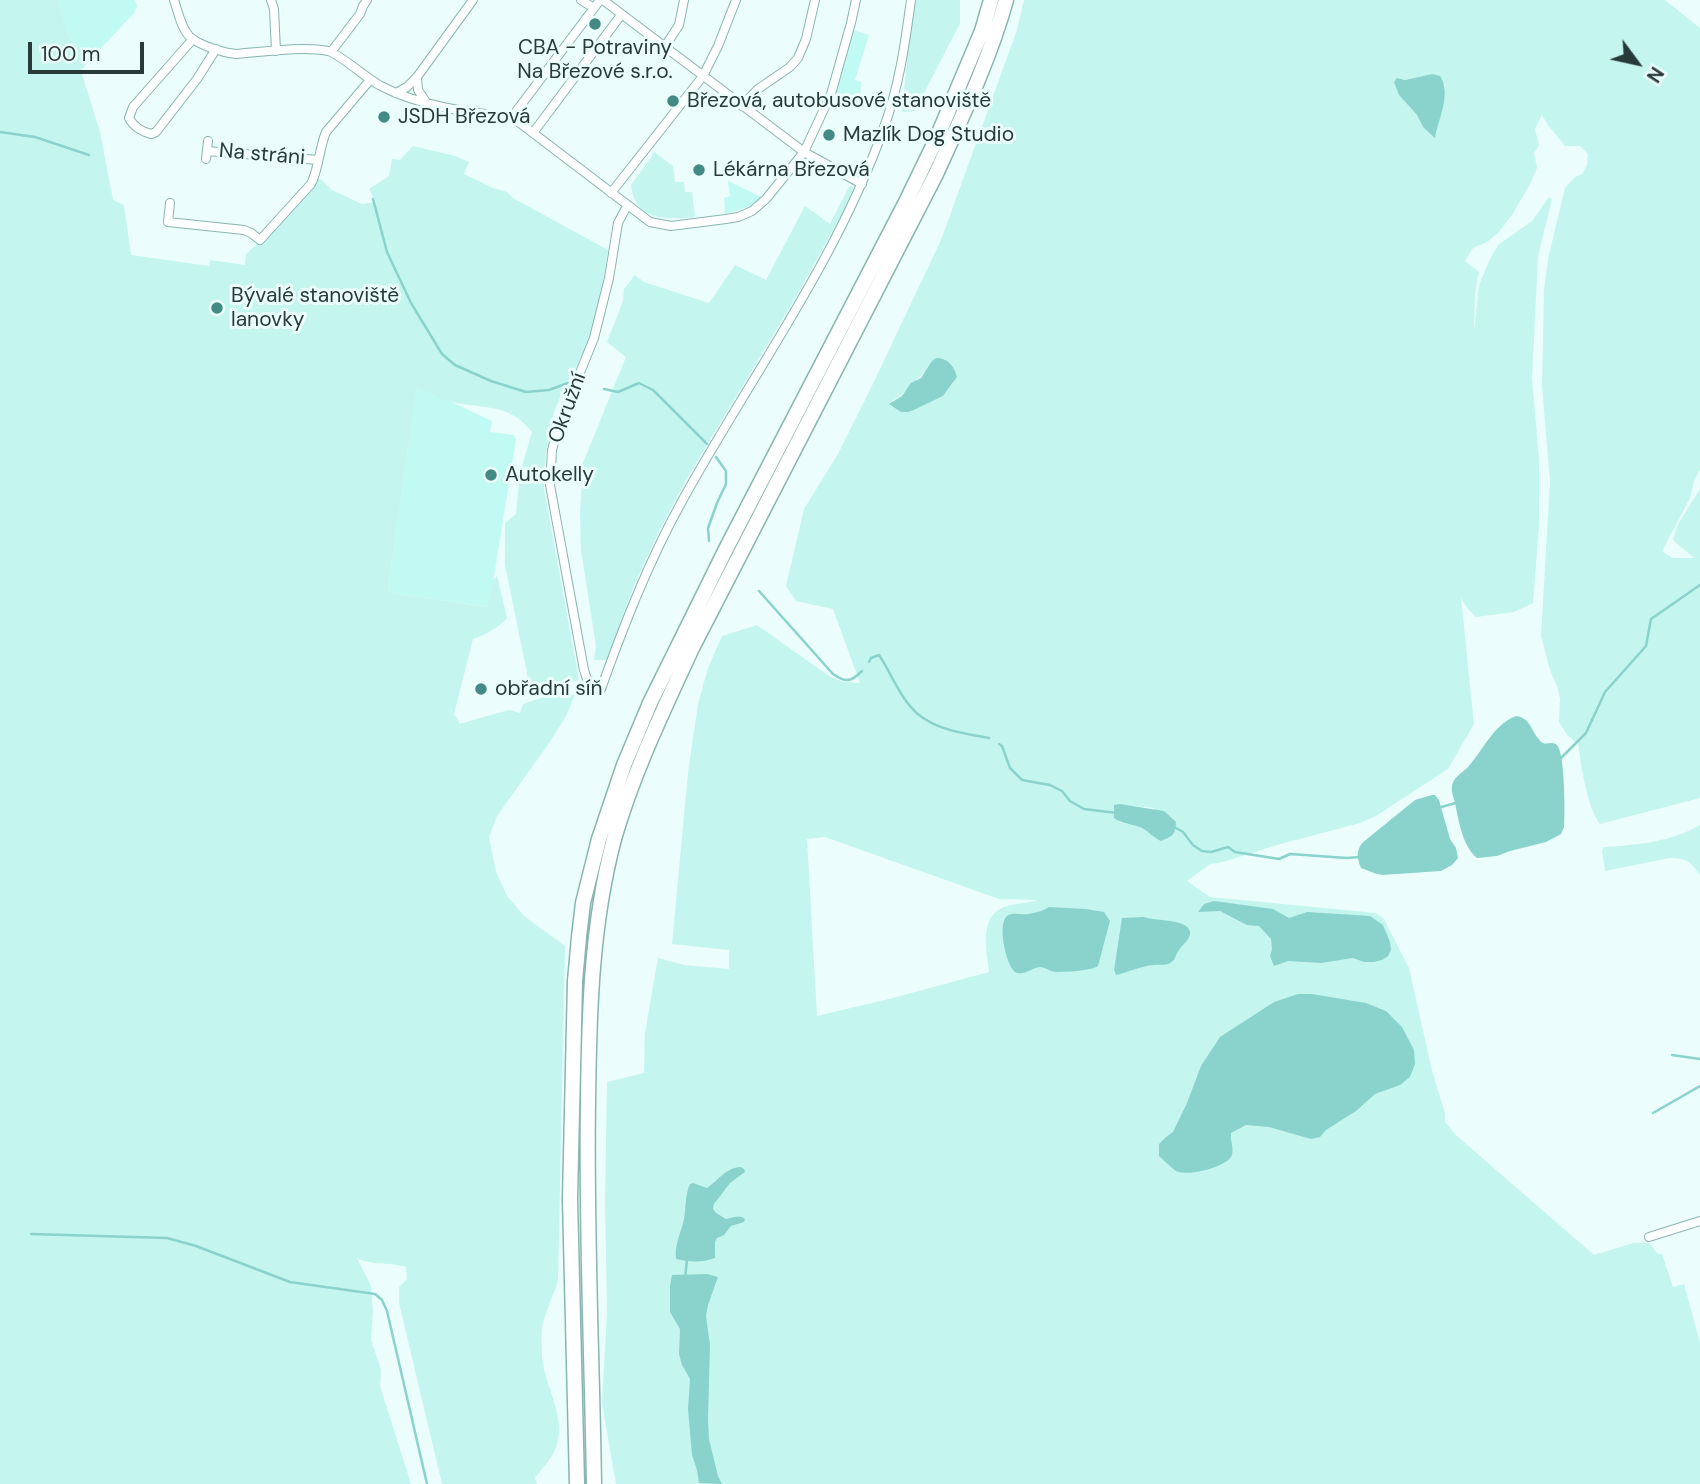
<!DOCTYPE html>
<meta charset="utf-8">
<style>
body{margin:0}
#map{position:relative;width:1700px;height:1484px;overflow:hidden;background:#ebfefb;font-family:"DM Sans",sans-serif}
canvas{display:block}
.north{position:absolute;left:1602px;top:28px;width:70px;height:70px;-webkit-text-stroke:5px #ebfefb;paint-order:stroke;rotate:123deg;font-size:19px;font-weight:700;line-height:28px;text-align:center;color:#283b39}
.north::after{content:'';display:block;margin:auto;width:24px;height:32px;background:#283b39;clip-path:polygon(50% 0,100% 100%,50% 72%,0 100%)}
.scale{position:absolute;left:28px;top:42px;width:116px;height:32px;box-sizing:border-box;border:4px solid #283b39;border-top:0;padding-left:9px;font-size:21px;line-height:24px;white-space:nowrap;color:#283b39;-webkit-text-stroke:5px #ebfefb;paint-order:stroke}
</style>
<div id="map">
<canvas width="1700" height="1484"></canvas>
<div class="north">N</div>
<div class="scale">100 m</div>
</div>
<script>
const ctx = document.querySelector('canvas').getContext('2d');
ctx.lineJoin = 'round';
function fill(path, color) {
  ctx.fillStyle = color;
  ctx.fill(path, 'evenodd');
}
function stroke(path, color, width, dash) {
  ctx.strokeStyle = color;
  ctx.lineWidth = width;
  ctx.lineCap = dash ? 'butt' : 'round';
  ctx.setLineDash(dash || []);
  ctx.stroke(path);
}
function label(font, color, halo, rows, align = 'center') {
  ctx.font = font + ' "DM Sans",sans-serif';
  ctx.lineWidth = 6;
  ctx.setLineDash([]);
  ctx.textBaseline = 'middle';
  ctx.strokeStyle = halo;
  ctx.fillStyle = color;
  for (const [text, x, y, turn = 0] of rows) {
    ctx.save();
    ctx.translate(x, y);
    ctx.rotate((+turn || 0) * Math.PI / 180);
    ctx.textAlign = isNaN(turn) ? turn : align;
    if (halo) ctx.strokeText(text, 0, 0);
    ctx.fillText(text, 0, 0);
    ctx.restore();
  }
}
const built = new Path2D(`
 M58,0H135L137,6L134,13L89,61L69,36Z
 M853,30L869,35L855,80L862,82L859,99L834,96Z
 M728,181L761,197V198L751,206L725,214L724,198L730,196Z
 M417,386L492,421L490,432L514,435L516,440L489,607L392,593L388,589Z`);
const green = new Path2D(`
 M0,0H58L69,36L89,61L81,71L100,132L113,200L124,205L131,255L209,266L210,260L245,265L246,254L257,244L259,245L313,189L317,179H321L332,190L362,204L376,202L369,189L389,176L392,159L400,160L413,146L455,156L469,162L464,174L493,188L507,192L513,198L608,250L603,284L590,335L583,354L562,392L554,412L546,452L544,470V489L579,680C564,683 536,696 528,678L505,565V523L516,514L520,473L532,432C510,403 483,409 452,402C441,400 428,391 417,387L388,589L392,593L488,607L493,580L497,576L507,618C498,628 485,635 473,639L454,714L459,722V724L509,710L520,713L523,704L559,692L575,695L565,718L547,746L497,816L489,837L496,872L507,896L524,916L565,946L558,1281C553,1296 545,1312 542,1328C541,1337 542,1347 542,1356C544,1387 570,1421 554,1452C551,1459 540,1471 535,1478L537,1484H442L399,1303V1287L407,1279L406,1267C387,1261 376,1267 357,1258L371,1286L373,1311L371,1340L381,1369L380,1386L411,1484H0Z
 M913,0H960V23L915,111L902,112Z
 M1024,0H1665L1700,28V470L1694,481L1690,498L1662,551L1672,558H1694L1673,540L1678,524L1700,489V798L1600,824C1587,808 1581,765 1578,743L1568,736L1559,722L1560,699L1557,686L1550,670L1541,636L1550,482L1542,386L1544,290L1548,259L1565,188L1575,177L1582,174L1587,165L1588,154L1580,146H1565L1548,125L1542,115L1535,129L1539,145L1534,153L1537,168L1530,184L1512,215L1498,233L1487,242L1473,248L1465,261L1479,272L1475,293L1474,332L1479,285L1490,259L1498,245L1532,221L1549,197L1552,199L1538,256L1532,378L1539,460V525L1533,603L1514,612L1476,617L1468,609L1461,598L1474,724L1448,769L1376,816L1360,823L1277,845L1223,862L1210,864L1187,881L1210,897L1376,913L1384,919L1409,968L1432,1071L1445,1113V1122L1457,1136L1594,1255L1633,1243H1649L1658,1254H1662L1673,1287L1684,1284L1700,1343V1484H616L602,1404L607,1312L605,1200L607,1082L644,1073L645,1033L658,958L684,965L729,969V950L672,944L688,773L698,704L708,668L722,636L757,625L829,676L843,682L860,683L833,609L796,601L786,586L804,509L838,454L869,392L941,240L1017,30ZM1432,74L1445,85L1444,102L1437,128L1423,127L1417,115L1399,95L1397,78L1405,80ZM932,361L954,382L943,396L914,410L892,401C902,397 906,389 914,382C921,375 927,371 932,361ZM1132,806L1154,808L1162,841C1155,838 1153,835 1147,831C1139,825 1128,824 1119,822ZM825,837L999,899L1038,900C1027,904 1010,903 1000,909C979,921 987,952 989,972L893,998L817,1016L807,839Z
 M653,151L673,166L675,182H684L685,192H692L695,217C668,220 634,221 631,185L652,156Z
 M852,186L854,191L852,196L794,300L687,478L660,529L634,585L607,660H594L596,646L581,550L580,514L583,463L626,357L607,342L623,301L624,289L635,275L644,282L709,303L735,265L766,280L805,206L830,224L849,187Z
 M1700,825V875C1690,862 1687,858 1670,858L1605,871L1602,850L1604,847C1637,845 1671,842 1700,825Z`);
const water = new Path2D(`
 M1432,74L1440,76C1452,93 1438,120 1435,138L1423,127L1417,115L1399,95L1394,82L1397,78L1405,80Z
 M936,358C948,358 954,366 957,377L943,396L914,410L908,412H901L889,404L902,396L911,383L921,378L932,361Z
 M1516,716C1530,718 1530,728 1538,738C1545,749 1550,739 1557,745C1565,754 1565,813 1564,827L1561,834L1546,842L1510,851L1497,856L1477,858C1462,845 1459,822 1455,803C1454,798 1451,792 1452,787C1452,778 1462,773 1468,767C1484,749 1493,725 1516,716Z
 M1432,795H1435L1439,800L1450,839L1456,848L1458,858L1452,865L1441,871L1382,875L1374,873L1361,868C1357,858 1356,852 1362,843L1415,800Z
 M1120,804L1164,811L1176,822C1175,835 1173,836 1161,841C1154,838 1149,832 1142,828C1133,824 1122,824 1114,818V805Z
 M1214,901L1273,909L1289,918L1307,912L1370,916L1383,925L1390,942L1391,950L1388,956L1382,960L1374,962H1364L1353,958L1321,963L1288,961L1274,966L1270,956L1272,949L1271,939L1259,926L1247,925L1220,911L1198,912L1204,904Z
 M1049,907L1086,909L1104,912L1110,921L1098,966C1091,971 1065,972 1056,972C1051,972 1046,968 1041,967C1032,967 1024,977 1015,972C1006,965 997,924 1007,916C1013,912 1021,915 1028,914C1036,913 1042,911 1049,907Z
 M1144,917C1155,921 1179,919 1187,927C1196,935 1183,944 1179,950C1175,955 1176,960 1170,963C1165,966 1159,964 1154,965C1141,966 1129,972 1116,975L1114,970L1122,918Z
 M1298,994H1312L1366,1003L1386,1011L1402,1027L1414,1050L1415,1064L1410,1077L1400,1085L1375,1094L1356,1111L1326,1130L1320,1137L1311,1139L1269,1127L1246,1125L1231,1133C1230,1140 1234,1148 1232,1155C1228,1167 1187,1177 1176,1171C1170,1167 1164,1160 1159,1156V1144L1166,1137L1173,1132L1187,1103L1201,1066L1220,1037L1274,1002Z
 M741,1167L744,1169L745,1172L730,1183L714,1204L713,1209L716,1213L726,1219C733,1218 739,1214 745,1219L744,1222L731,1226L724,1235L717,1238L715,1242V1258C702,1263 689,1262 676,1259C674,1245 681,1233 684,1219C686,1208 685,1195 690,1184L693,1183L707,1188C719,1180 725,1168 741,1167Z
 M707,1274L718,1277L708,1305L706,1316L710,1345L708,1420L709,1439L718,1476L722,1484L699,1483L697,1470L692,1455L688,1409L690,1379L682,1365L679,1354L680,1329L670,1312V1286L672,1275Z`);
const stream = new Path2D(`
 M0,132L35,137L89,155
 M373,199L387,252L411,303L442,354L455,365L491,381L526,392L549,390L568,383
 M604,389L618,392L639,383L653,390L707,444
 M709,541L708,528L717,503L726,484V471L716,457
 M759,591L833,674C846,683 851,682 862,671
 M869,662L871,658L879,655C890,671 897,691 910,706C928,729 961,733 989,738
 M999,744L1002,746L1010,768L1022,780L1050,785L1062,791L1070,801L1084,809L1117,813
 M1560,759L1586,733L1605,692L1646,646L1651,619L1700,585
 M1438,808L1459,802
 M1174,827L1183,832L1193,845L1202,851L1211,852L1228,847L1235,852L1279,859L1290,854L1347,858L1360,857
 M1672,1055L1700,1059
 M1653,1113L1700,1086
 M31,1234L167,1238L196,1246L290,1282L375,1294L382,1300L387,1311L427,1484
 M685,1278L687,1260`);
const street = new Path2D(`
 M174,0C178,12 181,27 189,36C198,45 224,53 236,54C262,52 303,46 328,51C340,54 367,79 381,86C419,106 470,113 512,117L650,222L671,226L726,219L738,217L752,211L766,199L804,152L831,94L851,23L856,0
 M271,0L274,9L276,51
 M581,0L594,8
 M603,0L804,152L862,184
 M193,39L133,107L129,118C133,126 142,132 151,134L156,132L197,79L216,49
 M664,48L679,25L684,0
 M331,52L360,14L363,6L367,0
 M417,77L418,90L426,102
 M396,93L407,87L417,77L473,0
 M742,106L758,89L790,67L798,58L806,39L815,0
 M512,117L600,0
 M533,133L621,15
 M207,151L318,160
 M206,159L208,141
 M611,193L703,76L718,46L736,0
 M170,203L168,222L244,230L251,233L260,240L311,184C319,168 319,149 326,132L370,80
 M627,206L618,223L609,278L594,338L558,427L552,450L550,485L584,670L587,679L601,689C624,625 648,563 681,503C748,381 836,262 883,130C899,88 905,44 911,0
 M1649,1237L1700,1221`);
const highway = new Path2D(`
 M577,1484L570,1199L575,981L579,937L583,903L599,839L624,765L650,703L727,547L906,202L936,140L982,31L991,0
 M594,1484C592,1357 586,1230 588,1102C589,1014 591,926 614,839C633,773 663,711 692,648L936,174C962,117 989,61 1006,0`);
const markers = [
 [595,24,7,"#438a84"],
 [673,101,7,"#438a84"],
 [384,117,7,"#438a84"],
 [829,135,7,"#438a84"],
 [699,170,7,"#438a84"],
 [217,308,7,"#438a84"],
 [491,475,7,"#438a84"],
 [481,689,7,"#438a84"]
];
const poiNames = [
 ["CBA - Potraviny",595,48,"center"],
 ["Na Březové s.r.o.",595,72,"center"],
 ["Březová, autobusové stanoviště",687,101],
 ["JSDH Březová",398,117],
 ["Mazlík Dog Studio",843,135],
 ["Lékárna Březová",713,170],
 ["Bývalé stanoviště",231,296],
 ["lanovky",231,320],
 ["Autokelly",505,475],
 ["obřadní síň",495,689]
];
const streetNames = [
 ["Na stráni",262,155,5],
 ["Okružní",568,408,-70]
];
fill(built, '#c0faf3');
fill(green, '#c5f5ef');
fill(water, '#8ad3cc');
stroke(stream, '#8ad3cc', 2.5);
stroke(street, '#87b5b0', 10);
stroke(highway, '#87b5b0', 17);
stroke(street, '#fff', 8);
stroke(highway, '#fff', 14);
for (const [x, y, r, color] of markers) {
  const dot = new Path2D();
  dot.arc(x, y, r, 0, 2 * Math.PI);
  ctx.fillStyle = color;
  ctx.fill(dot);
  stroke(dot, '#ebfefb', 2.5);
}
label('21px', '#283b39', '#ebfefb', poiNames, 'left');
label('21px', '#283b39', '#ebfefb', streetNames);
</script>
